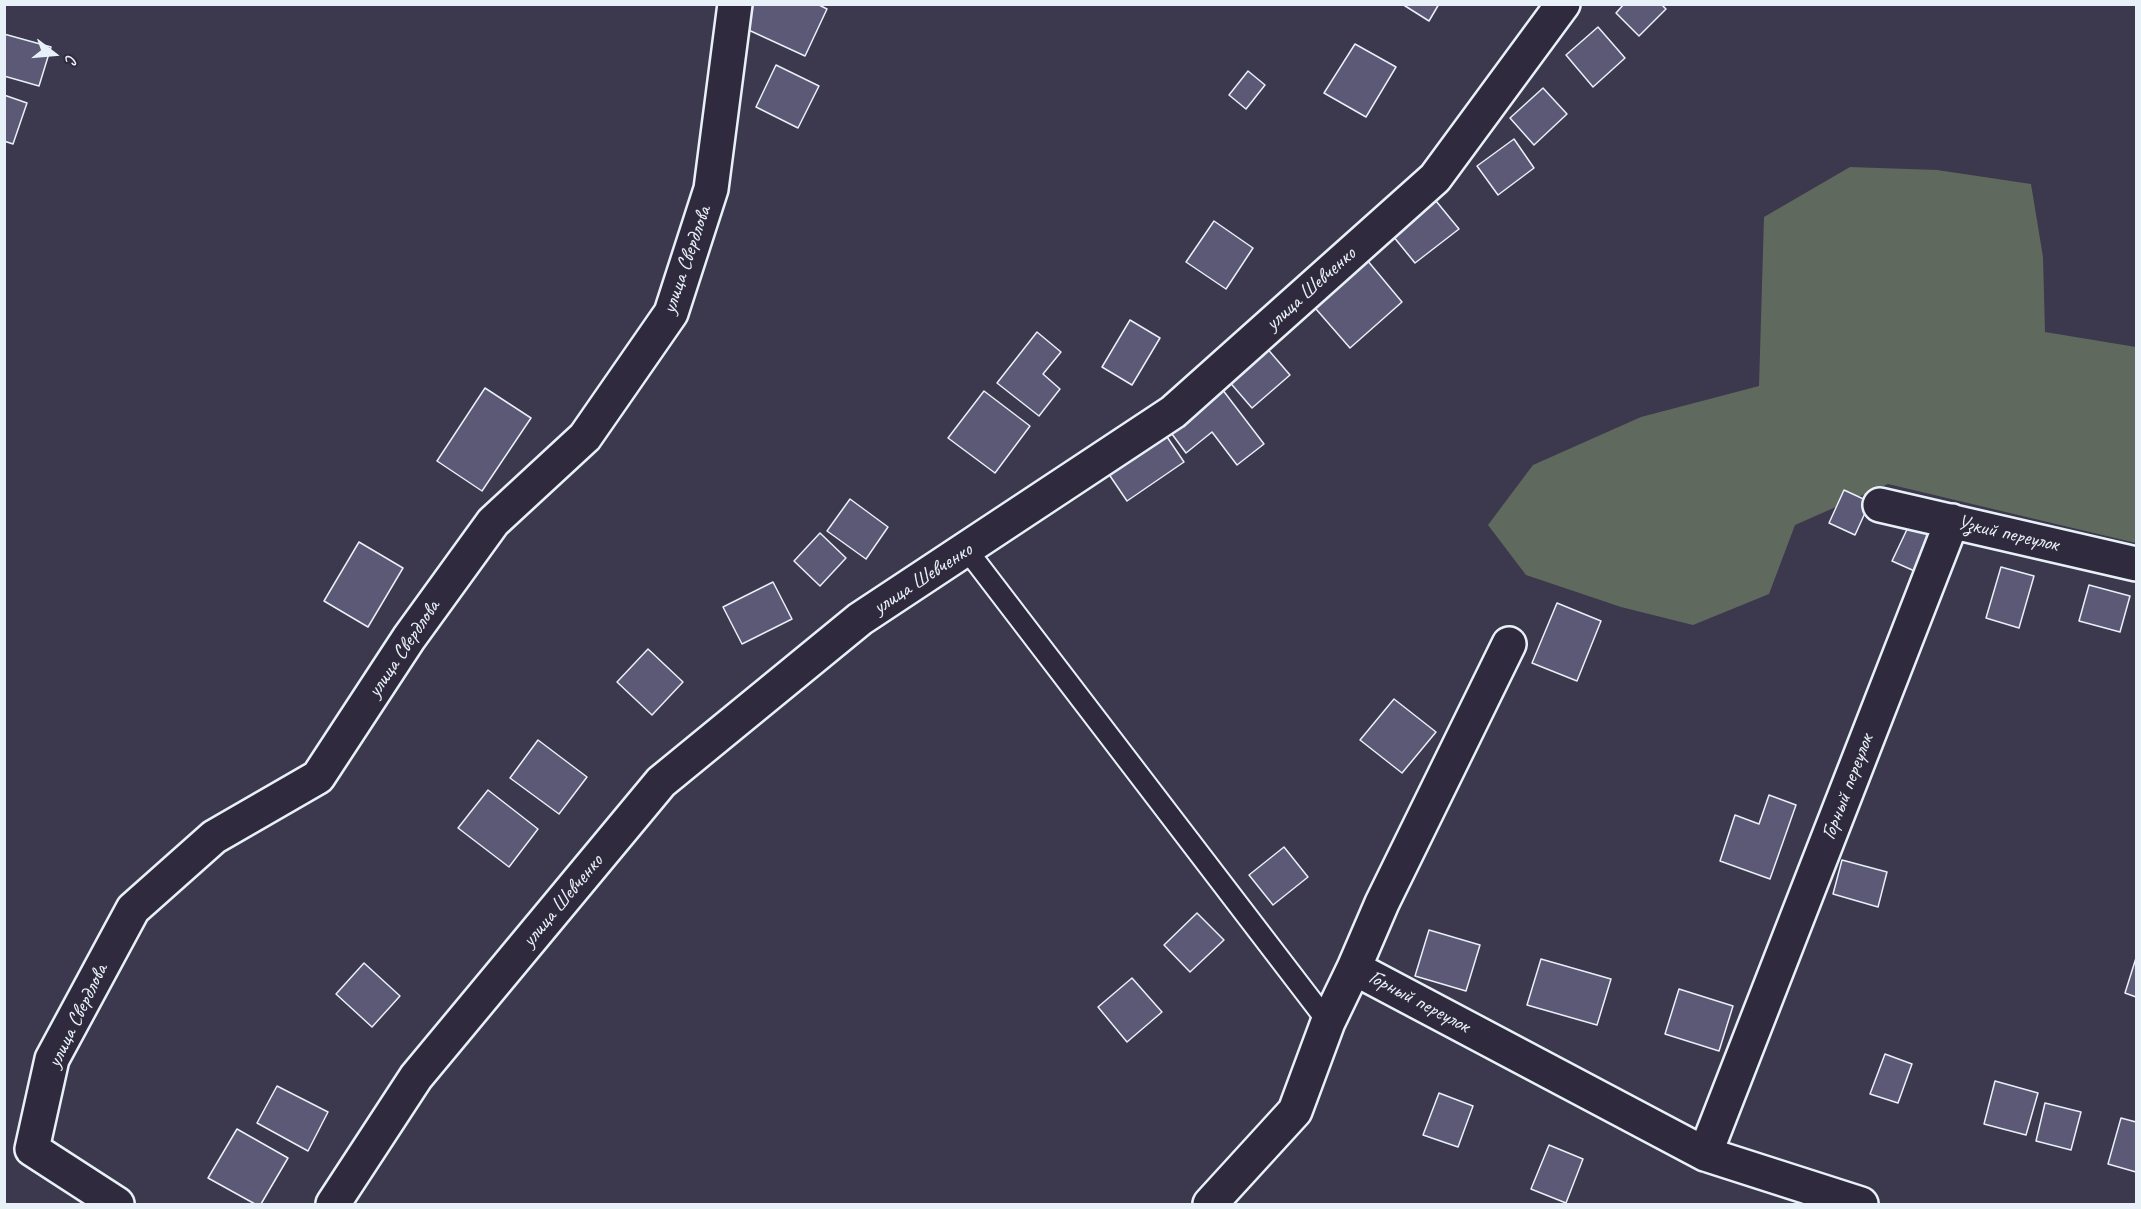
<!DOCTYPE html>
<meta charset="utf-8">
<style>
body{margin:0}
#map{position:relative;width:2141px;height:1209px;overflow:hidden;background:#3c384e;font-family:Caveat,sans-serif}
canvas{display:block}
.frame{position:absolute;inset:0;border:6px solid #e8f1f8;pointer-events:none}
.north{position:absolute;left:24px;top:24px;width:60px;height:60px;-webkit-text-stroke:4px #2f2a3d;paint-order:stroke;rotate:106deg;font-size:16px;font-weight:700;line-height:24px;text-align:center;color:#e8f1f8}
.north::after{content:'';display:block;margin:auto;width:21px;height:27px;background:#e8f1f8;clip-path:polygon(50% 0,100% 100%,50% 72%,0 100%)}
</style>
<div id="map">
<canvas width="2141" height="1209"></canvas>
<div class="frame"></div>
<div class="north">С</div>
</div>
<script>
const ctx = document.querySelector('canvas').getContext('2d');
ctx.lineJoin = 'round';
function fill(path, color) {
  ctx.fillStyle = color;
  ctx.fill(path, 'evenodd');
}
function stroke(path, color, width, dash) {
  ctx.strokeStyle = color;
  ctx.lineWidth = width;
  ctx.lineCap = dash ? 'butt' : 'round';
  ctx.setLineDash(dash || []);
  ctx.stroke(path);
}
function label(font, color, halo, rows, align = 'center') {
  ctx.font = font + ' Caveat,sans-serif';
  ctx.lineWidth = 6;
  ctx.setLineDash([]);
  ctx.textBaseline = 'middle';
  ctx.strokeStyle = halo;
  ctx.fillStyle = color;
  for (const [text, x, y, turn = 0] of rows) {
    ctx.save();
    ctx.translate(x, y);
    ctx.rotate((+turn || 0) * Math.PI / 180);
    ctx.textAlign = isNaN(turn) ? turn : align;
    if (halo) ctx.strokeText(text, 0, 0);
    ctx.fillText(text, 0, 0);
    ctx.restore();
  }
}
const green = new Path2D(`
 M1850,167L1937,170L2031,184L2043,257L2045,332L2136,347V543L1888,484L1795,525L1769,594L1693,625L1621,607L1526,575L1488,525L1533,465L1641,417L1759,386L1764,217Z`);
const building = new Path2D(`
 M753,4H817L827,9L805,56L742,27Z
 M1402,4H1439L1429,21Z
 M1624,4H1661L1666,9L1639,36L1616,13Z
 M1598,27L1625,58L1593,87L1566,55Z
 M4,34L51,47L39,86L4,76Z
 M1355,44L1396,67L1366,117L1324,93Z
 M776,65L819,86L798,128L756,107Z
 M1248,71L1265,85L1246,109L1229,95Z
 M1543,88L1567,114L1534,145L1510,118Z
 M4,95L27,103L13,144L4,141Z
 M1514,139L1534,168L1498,195L1477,166Z
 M1436,201L1459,229L1415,263L1393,236Z
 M1214,221L1253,248L1226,289L1186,262Z
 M1362,254L1402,302L1350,348L1309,301Z
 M1130,320L1160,338L1132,385L1102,367Z
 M1037,332L1061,352L1043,374L1060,389L1039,416L997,383Z
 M1265,346L1290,375L1252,408L1227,379Z
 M485,388L531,418L482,491L437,461Z
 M1222,389L1264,444L1237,465L1212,432L1186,453L1169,430Z
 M984,391L1030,426L995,473L948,438Z
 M1161,428L1184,462L1127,501L1104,467Z
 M1844,490L1870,502L1855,535L1829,523Z
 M850,499L888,527L866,559L827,531Z
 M1911,521L1937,534L1919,573L1892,561Z
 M820,533L846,558L820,586L794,561Z
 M359,542L403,568L368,627L324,601Z
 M2001,567L2034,576L2019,628L1986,618Z
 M773,582L792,619L742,644L723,607Z
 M2089,585L2130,596L2120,632L2079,621Z
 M1557,603L1601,621L1577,681L1532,663Z
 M648,649L683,682L652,715L617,682Z
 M1394,699L1436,732L1402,773L1360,740Z
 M538,740L587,777L559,814L510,778Z
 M488,790L538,829L509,867L458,828Z
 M1769,795L1796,805L1770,879L1720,861L1735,815L1759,824Z
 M1284,847L1308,877L1273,905L1249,875Z
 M1842,860L1887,872L1878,907L1833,894Z
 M1197,913L1224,940L1190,972L1164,945Z
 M1429,930L1480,945L1466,991L1415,976Z
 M2136,958V997L2125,993Z
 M1541,959L1611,979L1597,1025L1527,1005Z
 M364,963L400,996L372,1027L336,994Z
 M1132,978L1162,1012L1127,1042L1098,1007Z
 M1679,989L1733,1006L1719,1051L1665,1034Z
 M1885,1054L1912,1064L1898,1103L1870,1094Z
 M1995,1081L2038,1093L2026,1135L1984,1124Z
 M277,1086L328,1112L308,1151L257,1123Z
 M1439,1093L1473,1106L1458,1147L1423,1135Z
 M2045,1103L2081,1112L2071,1150L2036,1141Z
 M2121,1118L2136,1122V1172L2108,1164Z
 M237,1129L288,1158L261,1204H255L208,1178Z
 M1549,1145L1583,1159L1566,1203L1531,1189Z`);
const lane = new Path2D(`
 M967,550L1328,1022`);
const street = new Path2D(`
 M1880,505L2136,564
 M1354,968L1705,1154L1861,1204
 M1705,1154L1952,521
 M117,1204L32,1149L52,1059L133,909L214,837L318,777L409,638L493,522L585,437L671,313L711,189L735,4
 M333,1204L416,1077L661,782L860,619L1173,412L1435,178L1563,4
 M1210,1204L1295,1111L1328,1022L1354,968L1382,903L1509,644`);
const streetNames = [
 ["улица Свердлова",687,260,-71],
 ["улица Шевченко",1311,289,-42],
 ["Узкий переулок",2008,534,13],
 ["улица Шевченко",923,579,-33],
 ["улица Свердлова",404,649,-56],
 ["Горный переулок",1848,787,-69],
 ["улица Шевченко",563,901,-50],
 ["Горный переулок",1419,1002,28],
 ["улица Свердлова",78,1016,-64]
];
fill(green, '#60695d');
fill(building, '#5b5976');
stroke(building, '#e8f1f8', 1.5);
stroke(lane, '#e8f1f8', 24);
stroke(street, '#e8f1f8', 38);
stroke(lane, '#2f2a3d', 20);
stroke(street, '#2f2a3d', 33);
label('21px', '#e8f1f8', '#2f2a3d', streetNames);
</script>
